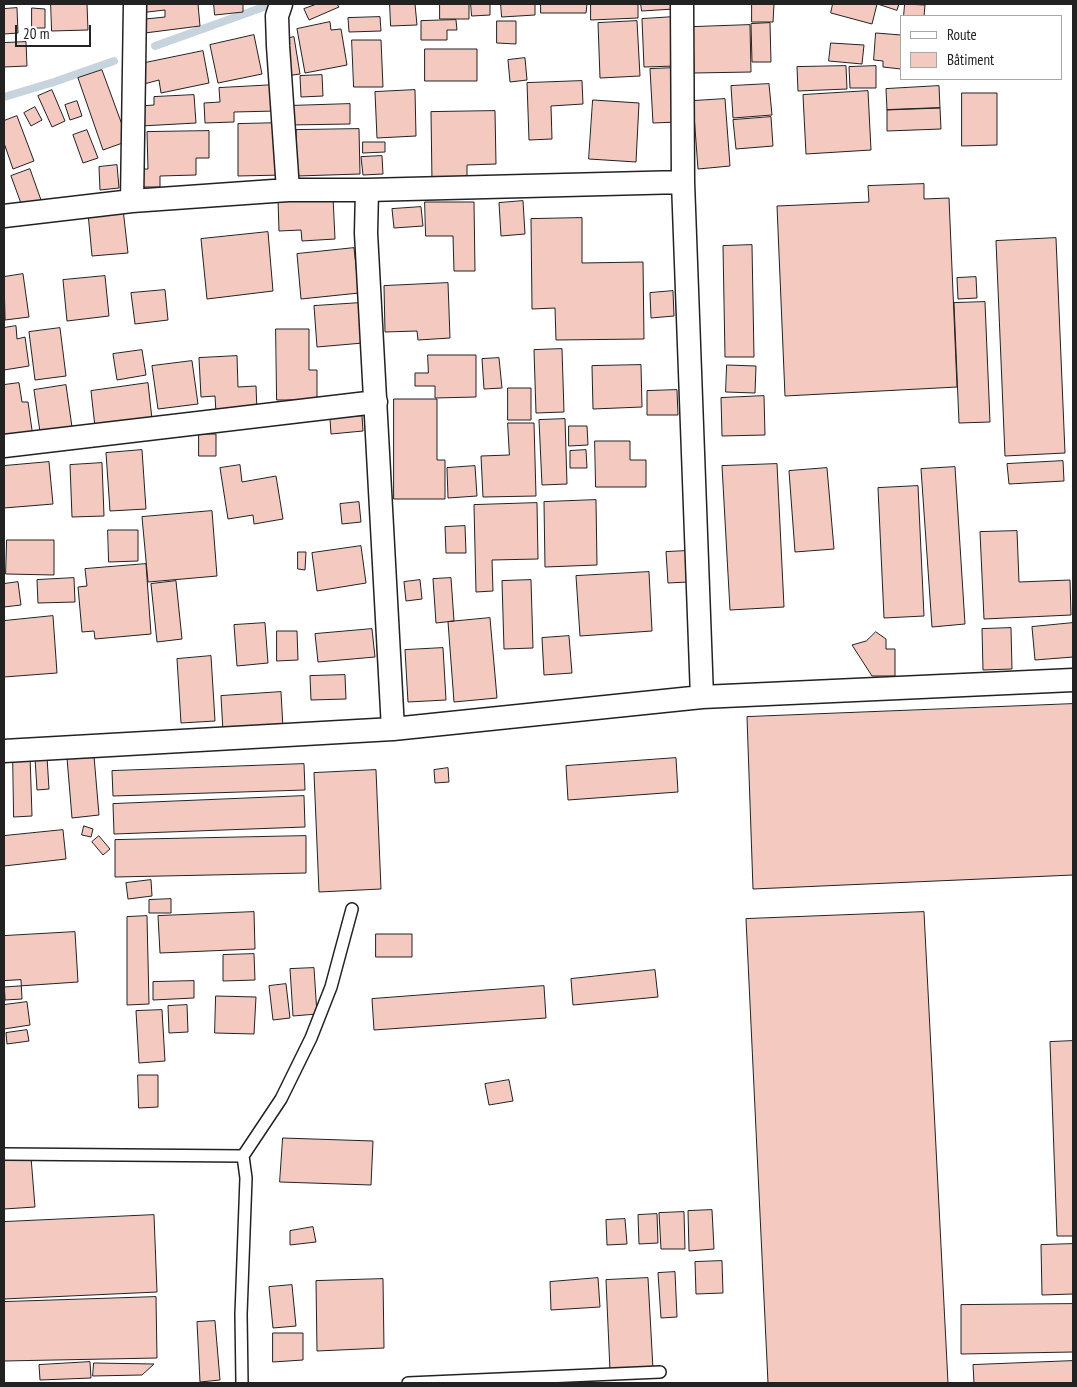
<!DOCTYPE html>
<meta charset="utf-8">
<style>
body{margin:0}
#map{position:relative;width:1077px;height:1387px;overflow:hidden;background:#fff;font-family:"PT Sans Narrow",sans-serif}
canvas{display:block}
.frame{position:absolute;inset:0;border:5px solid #222;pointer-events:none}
.legend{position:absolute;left:900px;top:15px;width:162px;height:65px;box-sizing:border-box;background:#fff;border:1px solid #a7a7a7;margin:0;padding:6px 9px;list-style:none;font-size:15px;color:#222}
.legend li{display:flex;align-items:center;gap:10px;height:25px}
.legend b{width:25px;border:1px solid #a7a7a7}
.scale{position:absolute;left:15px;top:25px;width:76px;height:22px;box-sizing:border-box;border:2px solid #222;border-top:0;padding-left:6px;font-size:15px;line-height:18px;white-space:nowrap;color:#222;-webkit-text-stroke:4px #fff;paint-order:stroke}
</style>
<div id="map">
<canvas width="1077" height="1387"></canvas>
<div class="frame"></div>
<ul class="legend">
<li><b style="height:6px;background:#fff"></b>Route</li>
<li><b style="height:14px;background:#f3c9c0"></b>Bâtiment</li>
</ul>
<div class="scale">20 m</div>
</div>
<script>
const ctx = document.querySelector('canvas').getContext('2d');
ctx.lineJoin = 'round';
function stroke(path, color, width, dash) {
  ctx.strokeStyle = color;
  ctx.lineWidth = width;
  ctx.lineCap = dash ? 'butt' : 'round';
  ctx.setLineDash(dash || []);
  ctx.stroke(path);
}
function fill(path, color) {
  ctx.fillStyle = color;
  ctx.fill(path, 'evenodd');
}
const stream = new Path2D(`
 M155,46L272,4
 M4,97L54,82L114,61`);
const building = new Path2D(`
 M51,4H87L88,30L52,31Z
 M138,4H198L200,26L137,34L136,20L165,17V10L139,13Z
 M214,4H243V12L215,15Z
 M317,4H337L339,7L309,20L304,9Z
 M390,4H415L417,25L391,26Z
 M440,4H469V19H440Z
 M471,4H490V15L472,16Z
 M501,4H535V15L502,17Z
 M541,4H587L586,13H541Z
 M591,4H638V18L591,20Z
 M641,4H674V9L642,11Z
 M752,4H774L773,22H752Z
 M833,4H877L872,24L831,13Z
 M878,4H899L897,10Z
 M905,4L925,5L924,16H904Z
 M17,8L18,33L4,34V9Z
 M32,8L45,9V28H32Z
 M380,17L381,31L349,32L348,18Z
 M674,17L676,66L644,67L642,19Z
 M456,20L457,30H447V40H421V21Z
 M497,21H516V44L497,43Z
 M637,21L640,76L600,78L598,23Z
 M330,22L331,30L341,29L347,65L305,73L297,29Z
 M770,23L771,62H752L751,24Z
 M750,25L751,72L694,73L693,27Z
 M876,33L901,35V69L883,67V61L874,60Z
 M254,35L262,74L218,83L210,45Z
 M294,37L300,74L286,76L280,40Z
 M352,40H381L383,87H354Z
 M26,42L27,66L4,67V43Z
 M831,43L864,45L862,64L829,61Z
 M425,49H477V81H425Z
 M203,51L209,83L161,93L159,80L144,84L140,64Z
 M525,58L527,80L510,82L508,60Z
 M846,66L847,89L798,91L797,67Z
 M876,66V88H850L849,67Z
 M675,68L678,122L653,123L650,69Z
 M102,70L128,141L103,150L78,78Z
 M322,75L323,96L301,97L300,76Z
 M582,81L583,104L551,106L552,139L529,140L527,83Z
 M769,84L772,115L733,118L731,86Z
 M275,85L276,111L234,112V122L205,123L204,103L220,102L219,88Z
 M939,86L940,108L887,110L886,89Z
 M52,90L65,121L52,127L38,96Z
 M415,90L416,136L377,138L375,92Z
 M868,91L871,150L806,154L803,95Z
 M962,93H997V145L962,146Z
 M194,95L196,123L141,126L140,106L154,105V97Z
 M725,99L730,166L698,169L693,101Z
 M593,100L639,103L636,162L589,159Z
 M77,101L82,116L70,120L65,105Z
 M350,104V124L288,125L287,106Z
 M35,107L42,120L31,126L24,113Z
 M940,108L941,129L887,131V110Z
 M495,111L496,164L467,165V181L432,182L431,112Z
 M17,116L34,161L13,169L4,143V121Z
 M771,117L773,146L736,149L733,120Z
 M282,123L283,175L238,176V124Z
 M359,129L360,174L297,176L296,130Z
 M87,130L98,158L83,163L73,135Z
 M209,131V158H196V175L160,176V187H142V169H148L147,132Z
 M363,142H385V152L363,153Z
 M382,156L383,174L363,175L361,157Z
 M117,165L119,188L100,190L99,167Z
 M30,169L41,200L22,206L11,176Z
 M924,184V199L949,198L957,387L785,396L777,206L869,202L868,186Z
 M333,197L335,239L302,241L301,230L279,231L278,200Z
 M523,201L525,234L501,236L499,203Z
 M425,202H474L475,271H454L453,236H426Z
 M421,207L423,226L394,228L392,209Z
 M123,209L128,253L92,256L88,213Z
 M582,218V263L643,262L644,339L556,340L555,308L532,309L531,219Z
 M268,232L273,291L207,299L201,239Z
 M1056,238L1065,453L1005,456L996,241Z
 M752,245L754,357H725L723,246Z
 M354,248L359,293L301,299L297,254Z
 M23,274L29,317L5,320L4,277Z
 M105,276L109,316L67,321L63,280Z
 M976,277L977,298L958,299L957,278Z
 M448,283L450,338L418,340L417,331L385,332L384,286Z
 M165,290L168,320L135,324L131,293Z
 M673,291L674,316L651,318L650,293Z
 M985,302L990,422L959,423L954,303Z
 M360,303L363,343L317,347L314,306Z
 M16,326L17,339L25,337L29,366L4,370V328Z
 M60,328L66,376L35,380L29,332Z
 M276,329H309V370H317V400H277Z
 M562,349L564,412L536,413L534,350Z
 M142,350L146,375L117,380L113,354Z
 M428,355H476V397L435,398V386H415V373H428Z
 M237,356L238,387L256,386L257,411L216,413L215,396L201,397L199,358Z
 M499,358L502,388L484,389L482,359Z
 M192,361L198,404L158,409L152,366Z
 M641,365L642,407L593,409L592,366Z
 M727,365L756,366L755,393L726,392Z
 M19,383L22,402H28L33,437L4,441V385Z
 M148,383L152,419L95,427L91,391Z
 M66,385L72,427L40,432L34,390Z
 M508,388H531V420H508Z
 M677,390L678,415H647V391Z
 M764,396L765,435L722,436L721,398Z
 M394,399H437V460H445V499H394Z
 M362,416L363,431L331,434L330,419Z
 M565,419L567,484L542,485L539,420Z
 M508,423H534L536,496L483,497L481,456L509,455Z
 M569,426H587L588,445L569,446Z
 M199,434H216V456H199Z
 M595,441H630V460H646V487H596Z
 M142,450L146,509L110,511L106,453Z
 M586,450L587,468H570V451Z
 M1063,461L1064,481L1009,484L1007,464Z
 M49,462L53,504L4,508V466Z
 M102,463L104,516L72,517L70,465Z
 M777,464L784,607L730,610L722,466Z
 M240,465L242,482L276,476L283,519L254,524L253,515L228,519L220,468Z
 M475,466L477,496L448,498L447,468Z
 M955,467L965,624L932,627L921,469Z
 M827,468L834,549L795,552L789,471Z
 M918,486L924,616L884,618L878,488Z
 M596,500L597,565L545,567L544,502Z
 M359,502L361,522L342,524L340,504Z
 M537,503L538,559L492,560L493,591L476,592L474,505Z
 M212,511L217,576L148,582L142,517Z
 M465,526L466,553H446L445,527Z
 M108,530H138V561L109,562Z
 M1017,531L1019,582L1070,580L1071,615L984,619L980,532Z
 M7,540H54V575L6,574Z
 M361,546L366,583L317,591L312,553Z
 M686,551L688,582L668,583L666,552Z
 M298,552H306L305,570L298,569Z
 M146,564L151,634L95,639L94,631L82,632L78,587L87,586L85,569Z
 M649,572L652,631L580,636L576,576Z
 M74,578L75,602L38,603L37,580Z
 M451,578L454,621L436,623L433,579Z
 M420,580L422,599L406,601L404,582Z
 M531,580L533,648L504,649L502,581Z
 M176,581L182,639L157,642L151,584Z
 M18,582L21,605L4,607V584Z
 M53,616L57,673L4,677V621Z
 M490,618L497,698L454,702L448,622Z
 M265,623L268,663L237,666L234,625Z
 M1073,623V657L1035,660L1032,627Z
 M1011,628L1012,669L983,670L982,629Z
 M372,629L375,657L318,662L315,634Z
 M277,631H297L298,660L277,661Z
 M876,632L886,639V649H895V676H872L852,645L866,641Z
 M569,636L572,673L544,675L542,638Z
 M443,648L446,700L408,702L405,650Z
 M211,656L215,721L181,723L177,659Z
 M345,675L346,699L311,700L310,676Z
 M281,692L283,728L223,732L221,696Z
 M1073,704V875L753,889L747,717Z
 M13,755H30L32,816L14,817Z
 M94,756L99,815L72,818L67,758Z
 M47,757L49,789L37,790L35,758Z
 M676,758L678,792L568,800L566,766Z
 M304,764L305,790L113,796L112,771Z
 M448,768L449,782L435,783L434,770Z
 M376,770L381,889L319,892L314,773Z
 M304,796L305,827L114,834L113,804Z
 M84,826L93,829L91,837L82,835Z
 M63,830L66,859L4,866V836Z
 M99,836L110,849L103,855L92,842Z
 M306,836V873L115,877V840Z
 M151,880L152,896L128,899L126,883Z
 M171,899V913H149V900Z
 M254,912L255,949L160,953L158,916Z
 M924,912L948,1383H768L746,919Z
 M147,916L149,1004L127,1005V917Z
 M75,932L78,982L4,987V936Z
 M376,934H412V957H376Z
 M254,954L255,980L223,981V955Z
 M314,968L317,1014L293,1016L290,969Z
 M655,970L658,997L573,1005L571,979Z
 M21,980L22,999L5,1000L4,981Z
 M194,981V998L153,1000V982Z
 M286,984L290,1018L273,1020L269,986Z
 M544,986L546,1018L374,1030L372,999Z
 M216,996L256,997L254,1034L215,1033Z
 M27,1002L30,1025L4,1029V1005Z
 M187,1005L188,1032L169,1033L168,1006Z
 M162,1010L165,1061L139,1063L136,1011Z
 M27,1030L29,1041L7,1044L6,1033Z
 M1073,1041V1236H1057L1050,1042Z
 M138,1075H158V1107L139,1108Z
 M509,1080L513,1101L489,1105L485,1084Z
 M283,1138L373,1141L371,1185L280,1182Z
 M31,1157L35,1207L4,1209V1159Z
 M712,1210L714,1249L689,1251L688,1211Z
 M684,1212L685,1249H661L659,1213Z
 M657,1214L658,1243L639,1244L638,1215Z
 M154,1215L157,1292L4,1299V1222Z
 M625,1219L627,1244L607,1245L606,1220Z
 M313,1227L316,1242L290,1245V1231Z
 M1073,1244V1294L1042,1295L1041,1245Z
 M722,1261L723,1293L696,1294L695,1262Z
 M675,1272L677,1317L661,1318L658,1273Z
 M598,1278L600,1307L551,1310L550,1282Z
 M648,1278L653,1369L610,1371L606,1280Z
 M383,1279L384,1348L317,1351L316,1281Z
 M292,1285L296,1326L273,1328L269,1287Z
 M156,1297L157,1358L4,1361V1302Z
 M1073,1304V1352L961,1354V1305Z
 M215,1321L220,1380L200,1382L197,1322Z
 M273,1333H303V1360L273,1362Z
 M1073,1361V1383H974L973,1365Z
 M90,1362L91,1378L40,1380L39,1365Z
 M94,1363L154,1364L142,1375L93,1376Z`);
const lane = new Path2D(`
 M4,1154L243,1156
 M242,1383L241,1314L246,1178L243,1156L281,1099L311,1038L331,987L352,909
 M408,1383L660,1372`);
const street = new Path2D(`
 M281,4L277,16L278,46L288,190
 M682,4L683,182L702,697
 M367,190L366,233L393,729
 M132,201L135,4
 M4,216L132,201L288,190H367L683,182
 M4,446L376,402
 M4,751L393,729L702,697L1073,680`);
stroke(stream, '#c7d3dd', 8);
fill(building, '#f3c9c0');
stroke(building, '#222', 1);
stroke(lane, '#222', 14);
stroke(street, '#222', 25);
stroke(lane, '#fff', 11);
stroke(street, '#fff', 22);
</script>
